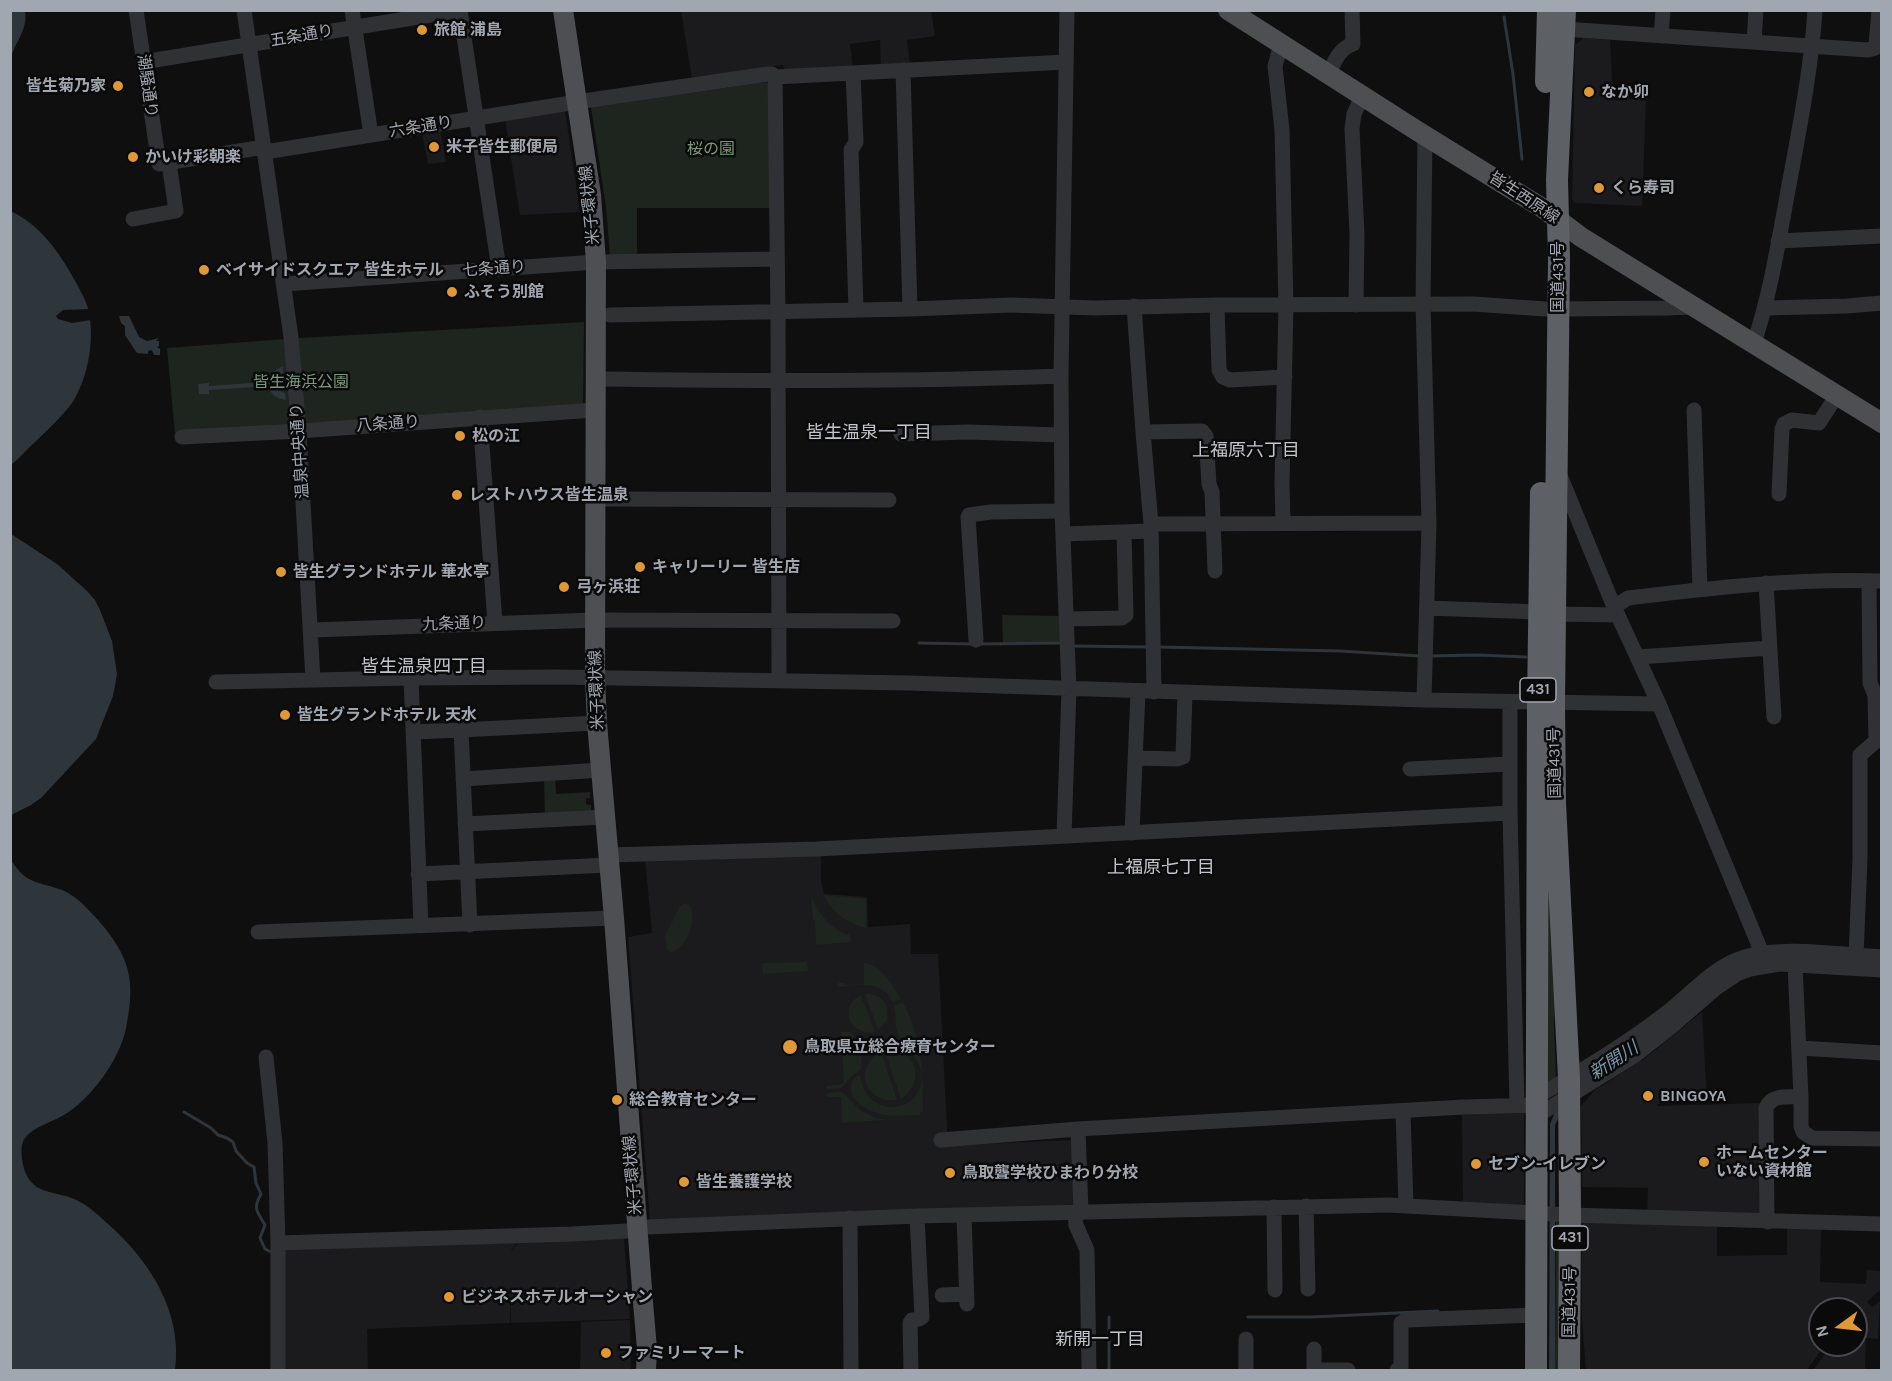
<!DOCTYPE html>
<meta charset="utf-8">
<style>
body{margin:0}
#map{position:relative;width:1892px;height:1381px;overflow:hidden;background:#0f0f10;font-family:Karla,sans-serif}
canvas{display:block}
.frame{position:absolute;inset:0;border:12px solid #a1a7b0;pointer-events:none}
.north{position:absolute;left:1808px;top:1297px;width:60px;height:60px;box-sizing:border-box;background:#0a0a0b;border:2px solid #46494d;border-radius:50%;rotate:255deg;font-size:16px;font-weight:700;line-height:24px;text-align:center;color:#a1a7b0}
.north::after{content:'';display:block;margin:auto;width:21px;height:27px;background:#df9838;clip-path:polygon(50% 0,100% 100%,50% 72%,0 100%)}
</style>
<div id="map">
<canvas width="1892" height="1381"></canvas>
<div class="frame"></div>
<div class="north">N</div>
</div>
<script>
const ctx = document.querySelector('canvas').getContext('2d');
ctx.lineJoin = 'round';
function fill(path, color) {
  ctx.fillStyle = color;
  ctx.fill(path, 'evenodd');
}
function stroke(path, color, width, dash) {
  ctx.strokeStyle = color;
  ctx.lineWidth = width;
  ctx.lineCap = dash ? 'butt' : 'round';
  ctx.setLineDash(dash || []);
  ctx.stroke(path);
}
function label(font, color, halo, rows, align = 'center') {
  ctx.font = font + ' Karla,"Noto Sans JP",sans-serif';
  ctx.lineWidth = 5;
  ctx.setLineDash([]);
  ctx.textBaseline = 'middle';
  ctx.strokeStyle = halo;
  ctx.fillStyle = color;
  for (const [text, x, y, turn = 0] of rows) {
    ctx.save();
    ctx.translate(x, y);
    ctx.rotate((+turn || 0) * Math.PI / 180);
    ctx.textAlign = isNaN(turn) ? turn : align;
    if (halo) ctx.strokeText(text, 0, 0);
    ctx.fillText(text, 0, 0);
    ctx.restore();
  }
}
const built = new Path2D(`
 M681,11H931L935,36L907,40L910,65L881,67L880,40L850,44L853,69L784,71L783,65L692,78Z
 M1584,38L1610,40L1613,100L1646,98L1642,206L1575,203L1572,199L1575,45Z
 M565,111L580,212L520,215L505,120Z
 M440,130L446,162L428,164L422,133Z
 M821,852V881L824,894L867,897L868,927L910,924L911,954H938L948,1146L1070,1140L1074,1144L1076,1203L1073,1206L650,1221L628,937L652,933L645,858Z
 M1702,1012L1707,1101L1657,1104V1106L1762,1103L1761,1211L1753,1218L1647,1216L1648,1188L1582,1187L1581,1106L1595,1090L1644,1059Z
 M1524,1111V1209L1463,1205L1462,1114Z
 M1581,1220L1717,1225V1256L1787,1255V1225L1821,1226L1820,1282L1866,1284L1867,1270L1881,1271V1289L1867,1302L1872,1307L1880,1301L1878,1339L1866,1338L1865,1370H1813L1832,1345H1856V1309H1820V1345H1825L1807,1370H1586L1582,1320Z
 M624,1238L630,1319L511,1323L510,1290V1323L367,1329L368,1370H283V1250L518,1241L509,1253L519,1242Z
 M630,1320L631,1370H580L581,1322Z`);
const green = new Path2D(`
 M766,82L769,85L770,208H637V255L610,256L606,207L591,107Z
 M584,322L583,405L175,434L167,348L299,338Z
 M1002,615L1061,616L1062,642L1003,643Z
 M555,776L556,794L590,792V798H586V804L591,805V814L545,817L544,777Z
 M1544,853L1557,974L1554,1025L1556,1078L1547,1082Z
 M824,895L866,899V928C846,922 833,914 824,895Z
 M811,898H812C819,914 832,931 850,935L851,942L816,945L815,920L813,919Z
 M685,903L690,905C697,921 688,945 672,953L667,950L665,936L680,906Z
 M807,962L808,971L763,974L762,963Z
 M864,963C881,964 893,986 901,999L893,1002C881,980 859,985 838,987V983H844L845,985L864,984Z
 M865,994C881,993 890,1004 887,1020L878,1030Z
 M861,995L875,1032C849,1036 838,1007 861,995Z
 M903,1003C922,1036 923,1073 923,1110L919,1115C907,1115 895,1117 884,1115C872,1113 847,1101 851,1085C852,1079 855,1077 860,1075C861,1081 863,1088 866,1093C880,1115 916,1110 921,1084C925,1058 906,1053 898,1034C894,1025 897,1016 894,1006Z
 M841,1032H851C861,1043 863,1055 861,1069L852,1076L841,1088L827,1089L826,1086L844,1084Z
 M885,1051C916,1048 927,1081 901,1099Z
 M881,1052L897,1100C865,1104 852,1067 881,1052Z
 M842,1092L860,1110L876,1118L886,1120L842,1123L841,1097H827V1093Z
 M1556,1221L1560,1224L1562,1301L1558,1370H1555Z`);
const water = new Path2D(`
 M11,10L25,11C28,29 16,41 11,57Z
 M11,211C38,225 55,246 70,272C76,283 83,294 87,305C96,335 89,377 72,403C61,418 47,430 34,443C26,450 19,459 11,465Z
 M119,316H129L139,337L147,341L159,338L156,341H159V346L157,347L160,349V355H154L152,350L148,351V354L137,353L125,335V326L121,323Z
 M283,366V373L278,375L275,383L277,389L285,393L286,400C276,398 271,395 268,386L209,390V394H199L198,384L209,383V386L267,382L271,373Z
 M11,534L57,564L87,591L95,600L100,610L112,641L117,674L113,696L96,739L41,798L31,805L11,815Z
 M10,859C14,864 18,870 22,874C34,885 54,885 68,893C79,899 89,910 98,920C130,957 136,980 126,1028C120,1059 91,1099 64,1115C52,1122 33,1127 25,1138C19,1146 22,1160 24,1169C34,1198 58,1189 80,1202C90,1207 99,1216 108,1224C150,1261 183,1313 175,1370H11Z
 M1755,964L1562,1111L1555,1125V1370H1549L1550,1124L1557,1107L1586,1074Z`);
const pier = new Path2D(`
 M91,309L92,320H91L72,323L58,319L56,316L63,310Z`);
const stream = new Path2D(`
 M1504,17L1513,74L1522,159
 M919,643L973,644
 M979,644L1061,643
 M1073,646L1147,647
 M1158,647L1340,651L1420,656
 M1429,656L1478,655L1526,657
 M184,1112L211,1128L218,1135L227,1138L233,1142L236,1151L247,1163L254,1167L256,1183L261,1194C252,1210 258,1212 265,1225L260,1238L265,1249L271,1252
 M1109,1317V1370
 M1248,1317H1312L1438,1311`);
const minor = new Path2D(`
 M136,10L159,164L264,147
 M244,10L291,337L299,431L313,680
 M352,10L371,135
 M460,10L499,269
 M1564,29L1868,50L1875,48L1876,45L1879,10
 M1661,36L1663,10
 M1754,42L1756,10
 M1281,44L1275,66L1282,130L1286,306L1282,483L1283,523
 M143,62L461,10
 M903,70L910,309
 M853,73L856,142L851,150L856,310
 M1328,75C1334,63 1339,48 1353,44L1352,10
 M775,77L1066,62
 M265,152L577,102L768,74H772L775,77L778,312L779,681
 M133,219L176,211L169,163
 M1778,241L1882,236
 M284,284L596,262L776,259
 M1217,305L1473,304L1545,309
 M1356,305L1357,234L1352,129L1354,114L1362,97
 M1134,306L1143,432
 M1766,308L1847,306L1882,303
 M1558,309L1667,308L1693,307
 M610,315L910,309L1011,305L1095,308L1217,305L1219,370L1223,377L1230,380L1285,377
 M1754,343C1770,295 1778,245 1787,196C1798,135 1811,73 1815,10
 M596,379C751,381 906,382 1061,376
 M1694,410L1700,589
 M480,417L495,623
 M901,434L968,432L1061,435
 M182,437L299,431L595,410
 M1559,473L1614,607L1659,704L1762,953L1765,966
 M1779,494L1782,429L1784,424L1792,420L1819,423L1837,395
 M595,499L889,500
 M1151,524L1143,432L1202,431L1206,436L1209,484L1212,492L1215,571
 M1063,534L1150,531
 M1766,583L1774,717
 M1614,607L1628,598C1712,588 1796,578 1882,581
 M1427,608L1539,612
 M1555,614L1618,615
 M1067,619L1122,618L1126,615L1124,532
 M312,630L596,620L893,621
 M976,640L968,517L969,515L991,512L1062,511
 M1638,657L1770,648
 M216,682L411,678
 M1154,692L1151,524L1429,523
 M1424,700L1429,523L1423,304L1425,136
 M461,730L597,723
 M413,732L461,730L470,925
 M1136,758L1177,759L1183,757L1185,693
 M1410,769L1510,764
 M463,779L601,770
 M1510,813L1517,1105
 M465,824L605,817
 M1132,833L1138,692
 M1064,836L1069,689L1062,511L1061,376L1067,10
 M609,855L816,849L1510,813V702
 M418,874L609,865
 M421,926L411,678L558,677L909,683L1424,700L1659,704
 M258,932L614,918
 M1856,956L1860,859V755L1876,741L1875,695L1870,683L1869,581
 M1795,965L1801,1097V1126L1803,1132L1812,1138L1882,1139
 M1800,1048L1882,1053
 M266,1057L275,1143L278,1243V1370
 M1538,1096C1580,1072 1622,1047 1661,1017C1689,997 1711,967 1745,957C1783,945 1841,955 1882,957
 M1403,1112L1406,1205
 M1538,1115L1634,1056L1672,1026L1716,988L1737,974L1750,969L1779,964L1882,970
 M1078,1129L1081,1212
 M941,1140L1078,1129L1464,1107L1538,1105
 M1306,1206L1308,1289
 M1274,1207L1275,1290
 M1075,1212L1076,1225L1087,1250L1089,1370
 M964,1215L967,1304
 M850,1218L851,1370
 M1767,1222L1766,1108C1772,1094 1788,1097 1801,1097
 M278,1243L572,1234L627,1231L647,1227L917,1216L1389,1205L1570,1215L1882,1224
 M942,1295L966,1294
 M1246,1339V1370
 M1314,1349V1370
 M911,1370L910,1323L912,1320L919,1319L922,1317L917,1216
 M1314,1370H1348
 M1397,1370L1401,1368V1323L1406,1320L1536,1315`);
const major = new Path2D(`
 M563,10L591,195L596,262L595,678L597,723L614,918L643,1302L647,1349L646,1370
 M1228,10L1419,132L1544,209L1581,237L1882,423`);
const highway = new Path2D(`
 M1565,10L1557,180L1559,258L1554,703L1555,803L1569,1078L1570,1215L1569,1370
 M1546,82L1548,10
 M1536,1370L1538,702L1541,493`);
const markers = [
 [422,30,6,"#df9838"],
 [118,86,6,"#df9838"],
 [1589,92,6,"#df9838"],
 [434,147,6,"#df9838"],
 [133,157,6,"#df9838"],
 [1599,188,6,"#df9838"],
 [204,270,6,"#df9838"],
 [452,292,6,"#df9838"],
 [460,436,6,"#df9838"],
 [457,495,6,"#df9838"],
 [640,567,6,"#df9838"],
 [281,572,6,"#df9838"],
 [564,587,6,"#df9838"],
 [285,715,6,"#df9838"],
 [790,1047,8,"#df9838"],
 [1648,1096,6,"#df9838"],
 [617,1100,6,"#df9838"],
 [1704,1162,6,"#df9838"],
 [1476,1164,6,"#df9838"],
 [950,1173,6,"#df9838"],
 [684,1182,6,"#df9838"],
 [449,1297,6,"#df9838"],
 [606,1353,6,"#df9838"]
];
const shields = [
 [1538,690,36],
 [1570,1238,36]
];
const shieldNames = [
 ["431",1538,690],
 ["431",1570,1238]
];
const poiNames = [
 ["旅館 浦島",434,30],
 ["皆生菊乃家",106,86,"right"],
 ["なか卯",1601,92],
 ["米子皆生郵便局",446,147],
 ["かいけ彩朝楽",145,157],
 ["くら寿司",1611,188],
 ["ベイサイドスクエア 皆生ホテル",216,270],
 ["ふそう別館",464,292],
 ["松の江",472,436],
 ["レストハウス皆生温泉",469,495],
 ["キャリーリー 皆生店",652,567],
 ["皆生グランドホテル 華水亭",293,572],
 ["弓ヶ浜荘",576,587],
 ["皆生グランドホテル 天水",297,715],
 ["鳥取県立総合療育センター",804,1047],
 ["BINGOYA",1660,1096],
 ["総合教育センター",629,1100],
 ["ホームセンター",1716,1153],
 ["いない資材館",1716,1171],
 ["セブン-イレブン",1488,1164],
 ["鳥取聾学校ひまわり分校",962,1173],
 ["皆生養護学校",696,1182],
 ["ビジネスホテルオーシャン",461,1297],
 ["ファミリーマート",618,1353]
];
const streetNames = [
 ["五条通り",302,36,-10],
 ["潮騒通り",147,86,82],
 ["六条通り",421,127,-9],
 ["皆生西原線",1524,198,33],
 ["米子環状線",590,205,-96],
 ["七条通り",494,269,-4],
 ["国道431号",1558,277,-90],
 ["八条通り",388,424,-4],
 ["温泉中央通り",300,451,-94],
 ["九条通り",454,624,-2],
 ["米子環状線",597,690,-92],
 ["国道431号",1555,763,-91],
 ["米子環状線",633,1175,-95],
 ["国道431号",1570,1302,-89]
];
const parkNames = [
 ["桜の園",711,149],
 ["皆生海浜公園",301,382]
];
const neighbourhoodNames = [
 ["皆生温泉一丁目",869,433],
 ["上福原六丁目",1246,451],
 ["皆生温泉四丁目",424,667],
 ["上福原七丁目",1161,868],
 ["新開一丁目",1100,1340]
];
const waterNames = [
 ["新開川",1614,1061,-33]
];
fill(built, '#1b1b1d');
fill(green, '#1e241e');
fill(water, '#2e363c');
fill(pier, '#0f0f10');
stroke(stream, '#2e363c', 3);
stroke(minor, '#303135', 15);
stroke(major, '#4d4f53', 20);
stroke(highway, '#5d6065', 22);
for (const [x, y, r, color] of markers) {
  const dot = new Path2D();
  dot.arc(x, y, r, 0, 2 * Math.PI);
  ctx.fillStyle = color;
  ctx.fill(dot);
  stroke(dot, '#0a0a0b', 2);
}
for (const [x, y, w] of shields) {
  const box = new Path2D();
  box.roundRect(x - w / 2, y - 12, w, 24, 4.5);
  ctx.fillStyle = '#0a0a0b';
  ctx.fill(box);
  stroke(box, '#a1a7b0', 1.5);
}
label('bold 15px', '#a1a7b0', null, shieldNames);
label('bold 16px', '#a1a7b0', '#0a0a0b', poiNames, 'left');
label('16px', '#a1a7b0', '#0a0a0b', streetNames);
label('16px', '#7b997a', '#0a0a0b', parkNames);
label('18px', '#c2c6cc', '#0a0a0b', neighbourhoodNames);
label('italic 18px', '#7a97a9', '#0a0a0b', waterNames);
</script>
